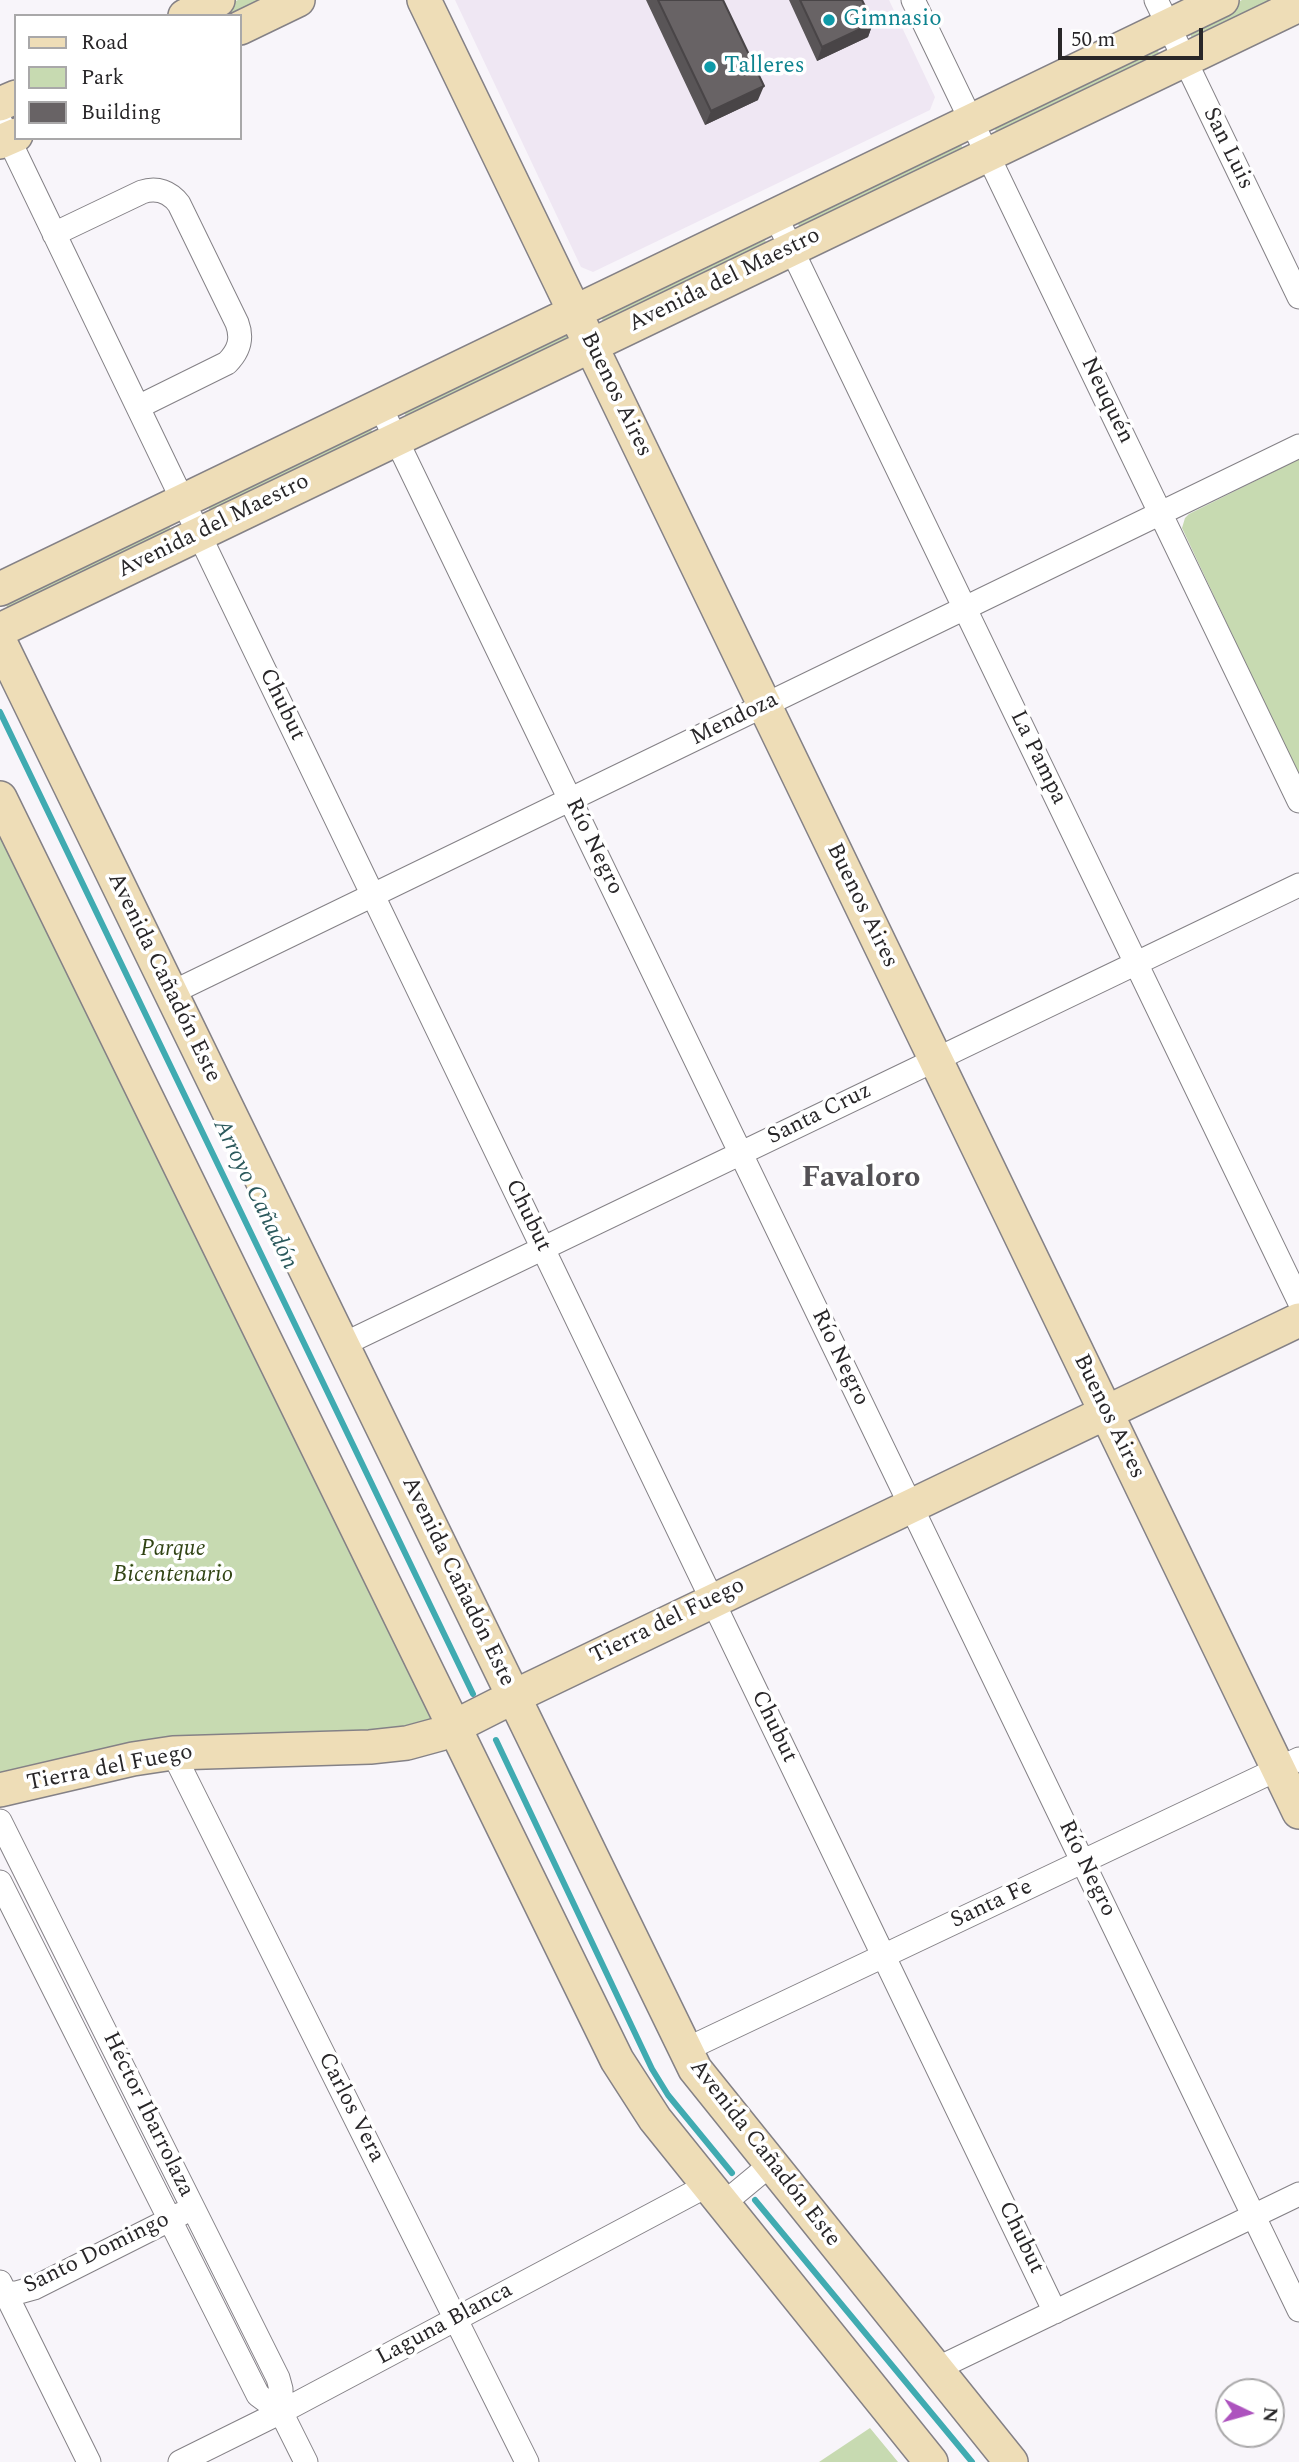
<!DOCTYPE html>
<meta charset="utf-8">
<style>
body{margin:0}
#map{position:relative;width:1299px;height:2462px;overflow:hidden;background:#f8f5fa;font-family:Spectral,serif}
canvas{display:block}
.legend{position:absolute;left:14px;top:14px;width:228px;height:126px;box-sizing:border-box;background:#fff;border:2px solid #a9a8a9;margin:0;padding:9px 12px;list-style:none;font-size:21px;color:#282628}
.legend li{display:flex;align-items:center;gap:14px;height:35px}
.legend b{width:35px;border:2px solid #a9a8a9}
.north{position:absolute;left:1215px;top:2378px;width:70px;height:70px;box-sizing:border-box;background:#fff;border:2px solid #a9a8a9;border-radius:50%;rotate:95deg;font-size:19px;font-weight:700;line-height:28px;text-align:center;color:#282628}
.north::after{content:'';display:block;margin:auto;width:24px;height:32px;background:#ad53be;clip-path:polygon(50% 0,100% 100%,50% 72%,0 100%)}
.scale{position:absolute;left:1058px;top:28px;width:145px;height:32px;box-sizing:border-box;border:4px solid #282628;border-top:0;padding-left:9px;font-size:21px;line-height:24px;white-space:nowrap;color:#282628;-webkit-text-stroke:5px #fff;paint-order:stroke}
</style>
<div id="map">
<canvas width="1299" height="2462"></canvas>
<ul class="legend">
<li><b style="height:9px;background:#eeddb7"></b>Road</li>
<li><b style="height:19px;background:#c7dab1"></b>Park</li>
<li><b style="height:19px;background:#686365"></b>Building</li>
</ul>
<div class="north">N</div>
<div class="scale">50 m</div>
</div>
<script>
const ctx = document.querySelector('canvas').getContext('2d');
ctx.lineJoin = 'round';
function fill(path, color) {
  ctx.fillStyle = color;
  ctx.fill(path, 'evenodd');
}
function stroke(path, color, width, dash) {
  ctx.strokeStyle = color;
  ctx.lineWidth = width;
  ctx.lineCap = dash ? 'butt' : 'round';
  ctx.setLineDash(dash || []);
  ctx.stroke(path);
}
function label(font, color, halo, rows, align = 'center') {
  ctx.font = font + ' Spectral,serif';
  ctx.lineWidth = 7;
  ctx.setLineDash([]);
  ctx.textBaseline = 'middle';
  ctx.strokeStyle = halo;
  ctx.fillStyle = color;
  for (const [text, x, y, turn = 0] of rows) {
    ctx.save();
    ctx.translate(x, y);
    ctx.rotate((+turn || 0) * Math.PI / 180);
    ctx.textAlign = isNaN(turn) ? turn : align;
    if (halo) ctx.strokeText(text, 0, 0);
    ctx.fillText(text, 0, 0);
    ctx.restore();
  }
}
const built = new Path2D(`
 M455,0H889L935,97L930,110L593,272L581,267Z`);
const green = new Path2D(`
 M238,0H281L240,16H211L215,11Z
 M1242,0H1286L1192,39L1189,31L1193,24Z
 M1157,49L1160,55L997,133L993,126Z
 M961,144L963,150L800,229L797,221Z
 M764,238L767,244L604,323L600,315Z
 M567,334L569,340L407,418L403,411Z
 M371,429L373,434L211,513L207,505Z
 M1299,459V777L1182,528L1185,518L1189,514Z
 M169,525L171,531L8,610L5,602Z
 M0,816L434,1719L383,1733L185,1736L0,1776Z
 M870,2428L898,2462H819Z`);
const stream = new Path2D(`
 M0,712L473,1694
 M496,1740L652,2069L668,2095L732,2173
 M755,2200L972,2462`);
const street = new Path2D(`
 M913,0L1299,801
 M1156,0L1299,297
 M0,121L1055,2312
 M775,215L1299,1301
 M54,234L142,192C157,187 170,192 179,204L237,323C243,339 239,351 227,363L138,407
 M380,406L1299,2310
 M171,993L1299,446
 M342,1345L1299,885
 M173,1753L527,2462
 M0,1821L278,2378L281,2389V2412L306,2462
 M0,1882L258,2395L281,2412
 M685,2050L1299,1759
 M723,2204L770,2165
 M0,2282L89,2462
 M0,2293H16L34,2288L181,2214
 M936,2369L1299,2194
 M180,2462L281,2412L708,2185`);
const secondary = new Path2D(`
 M424,0L1299,1812
 M185,16L218,0
 M240,28L298,0
 M0,104L16,97
 M0,142L16,135
 M0,589L1222,0
 M0,630L1299,5
 M0,642L695,2069L1011,2462
 M0,798L617,2060L655,2119L931,2462
 M0,1790L133,1759L173,1753L370,1747L407,1743L440,1734L513,1697L1299,1320`);
const wall = new Path2D(`
 M646,0H723L758,100L705,125Z
 M789,0H862L873,23L868,37L817,61Z`);
const shadedWall = new Path2D(`
 M873,23L868,37L817,61L822,47Z
 M764,86L758,100L705,125L711,111Z`);
const building = new Path2D(`
 M658,0H723L764,86L711,111Z
 M800,0H862L873,23L822,47Z`);
const markers = [
 [829,20,7,"#0f9aa8"],
 [710,67,7,"#0f9aa8"]
];
const cultureNames = [
 ["Gimnasio",843,20],
 ["Talleres",724,67]
];
const streetNames = [
 ["San Luis",1227,149,64],
 ["Avenida del Maestro",725,281,-26],
 ["Buenos Aires",615,395,64],
 ["Neuquén",1106,401,64],
 ["Avenida del Maestro",214,527,-26],
 ["Chubut",281,705,64],
 ["Mendoza",735,720,-26],
 ["La Pampa",1037,758,64],
 ["Río Negro",593,847,64],
 ["Buenos Aires",861,906,64],
 ["Avenida Cañadón Este",163,978,64],
 ["Santa Cruz",820,1115,-26],
 ["Chubut",527,1216,64],
 ["Río Negro",839,1358,64],
 ["Buenos Aires",1108,1417,64],
 ["Avenida Cañadón Este",457,1582,64],
 ["Tierra del Fuego",668,1622,-26],
 ["Chubut",773,1727,64],
 ["Tierra del Fuego",110,1769,-11],
 ["Río Negro",1086,1869,64],
 ["Santa Fe",992,1905,-25],
 ["Carlos Vera",350,2108,63],
 ["Héctor Ibarrolaza",147,2115,64],
 ["Avenida Cañadón Este",764,2154,52],
 ["Chubut",1020,2238,64],
 ["Santo Domingo",97,2254,-26],
 ["Laguna Blanca",445,2325,-28]
];
const parkNames = [
 ["Parque",173,1550],
 ["Bicentenario",173,1576]
];
const waterNames = [
 ["Arroyo Cañadón",254,1195,64]
];
const districtNames = [
 ["Favaloro",861,1180]
];
fill(built, '#efe7f3');
fill(green, '#c7dab1');
stroke(stream, '#40abb1', 6);
stroke(street, '#848186', 25);
stroke(secondary, '#848186', 36);
stroke(street, '#fff', 23);
stroke(secondary, '#eeddb7', 33);
fill(wall, '#595557');
fill(shadedWall, '#494547');
fill(building, '#686365');
stroke(building, '#494547', 2);
for (const [x, y, r, color] of markers) {
  const dot = new Path2D();
  dot.arc(x, y, r, 0, 2 * Math.PI);
  ctx.fillStyle = color;
  ctx.fill(dot);
  stroke(dot, '#fff', 2.5);
}
label('23px', '#0d838f', '#fff', cultureNames, 'left');
label('23px', '#282628', '#fff', streetNames);
label('italic 23px', '#314414', '#fff', parkNames);
label('italic 24px', '#2b595c', '#fff', waterNames);
label('bold 30px', '#535155', '#fff', districtNames);
</script>
